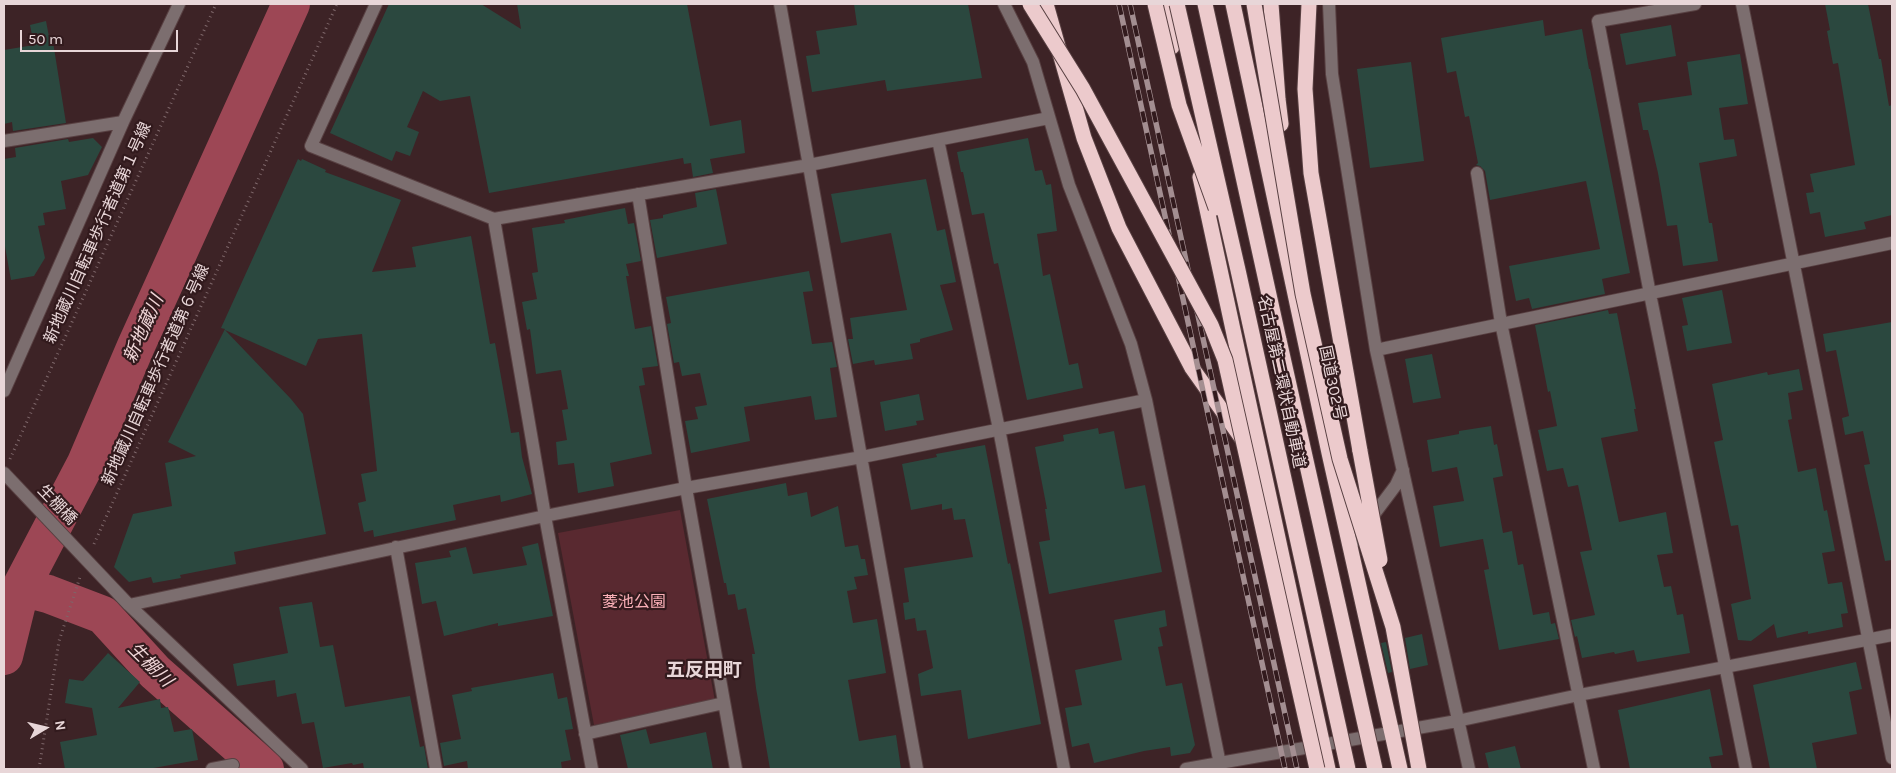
<!DOCTYPE html>
<meta charset="utf-8">
<style>
body{margin:0}
#map{position:relative;width:1896px;height:773px;overflow:hidden;background:#3d2326;font-family:Karla,sans-serif}
canvas{display:block}
.frame{position:absolute;inset:0;border:5px solid #e8d6d8;pointer-events:none}
.north{position:absolute;left:20px;top:703px;width:50px;height:50px;-webkit-text-stroke:4px #321a1d;paint-order:stroke;rotate:81deg;font-size:14px;font-weight:700;line-height:20px;text-align:center;color:#e8d6d8}
.north::after{content:'';display:block;margin:auto;width:18px;height:22px;background:#e8d6d8;clip-path:polygon(50% 0,100% 100%,50% 72%,0 100%)}
.scale{position:absolute;left:20px;top:30px;width:158px;height:22px;box-sizing:border-box;border:2px solid #e8d6d8;border-top:0;padding-left:6px;font-size:15px;line-height:18px;white-space:nowrap;color:#e8d6d8;-webkit-text-stroke:4px #321a1d;paint-order:stroke}
</style>
<div id="map">
<canvas width="1896" height="773"></canvas>
<div class="frame"></div>
<div class="north">N</div>
<div class="scale">50 m</div>
</div>
<script>
const ctx = document.querySelector('canvas').getContext('2d');
ctx.lineJoin = 'round';
function fill(path, color) {
  ctx.fillStyle = color;
  ctx.fill(path, 'evenodd');
}
function stroke(path, color, width, dash) {
  ctx.strokeStyle = color;
  ctx.lineWidth = width;
  ctx.lineCap = dash ? 'butt' : 'round';
  ctx.setLineDash(dash || []);
  ctx.stroke(path);
}
function label(font, color, halo, rows, align = 'center') {
  ctx.font = font + ' Karla,"Noto Sans JP",sans-serif';
  ctx.lineWidth = 4.5;
  ctx.setLineDash([]);
  ctx.textBaseline = 'middle';
  ctx.strokeStyle = halo;
  ctx.fillStyle = color;
  for (const [text, x, y, turn = 0] of rows) {
    ctx.save();
    ctx.translate(x, y);
    ctx.rotate((+turn || 0) * Math.PI / 180);
    ctx.textAlign = isNaN(turn) ? turn : align;
    if (halo) ctx.strokeText(text, 0, 0);
    ctx.fillText(text, 0, 0);
    ctx.restore();
  }
}
const green = new Path2D(`
 M680,510L715,701L594,725L558,533Z`);
const river = new Path2D(`
 M21,587L48,594L103,615L155,672L265,769
 M4,656L21,587L86,463L136,346L291,4`);
const building = new Path2D(`
 M389,4H481L521,29L517,4H687L710,126L741,120L745,153L710,159L713,173L693,177L691,163L684,164L683,158L489,193L470,96L440,101L423,91L407,127L419,132L410,156L396,151L392,161L330,133Z
 M854,4H968L982,78L887,91L885,80L812,92L806,56L820,54L816,31L857,25Z
 M1825,4H1868L1879,59H1881L1889,106L1892,105V215L1864,222L1866,229L1825,237L1820,212L1810,214L1806,193L1814,192L1810,174L1855,165L1838,63L1833,64L1827,31L1830,30Z
 M1543,20L1545,36L1582,29L1589,69H1590L1630,273L1602,279L1605,294L1532,309L1529,298L1516,301L1509,266L1600,249L1586,181L1490,200L1485,171L1480,166L1476,165L1478,163L1469,116L1465,117L1456,71L1447,73L1441,38Z
 M46,21L50,42H53L66,123L13,131L12,122L4,124V50L34,45L30,25Z
 M1671,25L1676,56L1626,65L1620,34Z
 M1740,54L1748,104L1719,108L1724,140L1734,139L1737,156L1699,163L1709,223H1712L1718,261L1683,266L1677,225L1667,226L1658,173L1648,130H1643L1638,103L1692,95L1687,62Z
 M1411,62L1424,161L1370,168L1357,69Z
 M93,138L102,147L88,175L61,181L66,209L43,213L45,225L38,226L45,258L34,276L11,280L4,241V159L16,157L15,148L68,139L69,142Z
 M1028,138L1035,171L1042,170L1046,185L1051,184L1057,231L1037,234L1043,276L1050,274L1069,365L1078,363L1083,388L1027,400L998,263L994,264L984,213L972,215L963,172H961L957,152Z
 M298,159L301,161L302,159L326,170L325,172L401,200L372,272L416,267L412,247L471,236L490,344L495,343L511,433L519,432L522,457L532,494L501,502L500,495L453,505L456,520L374,537L373,530L364,532L358,503L366,501L361,474L377,471L362,334L318,339L306,366L225,330L291,399L303,414L326,534L234,552L236,564L180,575L181,578L153,583L151,577L129,582L114,567L133,514L172,506L165,463L196,456L168,442L225,329L221,328Z
 M926,179L937,231L945,229L956,282L940,285L953,330L920,339V342L910,344L913,359L875,365L874,360L853,364L848,339H853L850,318L907,310L891,233L841,243L831,194Z
 M716,189L727,244L657,258L650,220L663,218V215L697,207L695,193Z
 M625,208L628,224L634,223L641,261L626,264L629,276H626L635,329L651,326L658,366L642,368L645,385L639,386L652,454L610,463L614,486L578,493L574,463L558,465L556,442L567,440L562,410L568,409L561,370L536,374L530,329L527,330L522,302L537,299L532,273L538,272L532,228L565,223L564,220Z
 M809,271L813,291L803,292L812,344L832,342L837,367L830,368L837,417L815,420L811,396L744,407L750,441L691,453L685,421L698,419L695,407L707,405L700,373L682,376L679,362L674,363L667,324L671,323L666,297Z
 M1722,290L1732,343L1687,351L1682,326L1688,325L1682,298Z
 M1608,310L1609,314L1617,313L1636,409H1634L1638,431L1601,438L1619,522L1666,512L1673,553L1657,555L1664,587L1671,586L1677,615L1683,614L1690,653L1637,662L1634,650L1615,654L1614,652L1582,658L1577,636L1575,637L1571,620L1595,615L1580,552L1592,550L1578,485L1568,487L1563,468L1547,471L1538,430L1557,426L1550,391L1548,392L1535,325Z
 M1892,322V560L1885,561L1864,465L1870,464L1863,431L1845,435L1842,418L1849,416L1836,350L1826,352L1823,334Z
 M1432,354L1441,398L1413,403L1405,359Z
 M1799,369L1803,390L1788,393L1792,419L1788,420L1798,472L1816,468L1824,511L1827,510L1835,551L1822,553L1828,584L1842,582L1848,613L1841,614L1843,627L1808,634V631L1777,638L1774,624L1751,641L1738,640L1731,604L1751,599L1738,525L1731,526L1714,442L1723,440L1712,384L1767,372L1768,375Z
 M919,394L924,420L916,421L917,425L885,431L880,402Z
 M1491,426L1494,445L1497,444L1503,476L1493,478L1503,533L1512,531L1518,565L1523,564L1533,615L1549,612L1551,624L1555,623L1559,639L1499,650L1484,570L1489,569L1483,539L1440,547L1433,506L1464,501L1457,467L1432,472L1427,440L1459,434V431Z
 M1098,428L1099,434L1114,431L1125,489L1145,485L1162,572L1049,594L1039,542L1050,540L1045,509H1047L1035,447L1064,441L1063,435Z
 M985,445L1008,564L1010,563L1023,627L1041,724L968,739L961,690L921,696L918,674L933,668L926,630L917,631L915,618L905,620L903,603L909,602L904,568L973,557L965,519L954,520L952,508L942,510V504L911,510L902,464L937,457L936,454Z
 M786,483L788,496L807,492L811,517L838,506L845,547L858,545L861,559H865L868,575L854,577L857,589L847,591L853,623L877,619L886,673L848,680L859,741L896,735L901,769H770L756,688L752,654H755L746,608L738,610L735,594L728,595L726,583H724L707,499Z
 M538,543L553,616L498,626V623L444,636L436,601L422,604L415,563L451,557L449,551L466,547L473,574L527,565L522,547Z
 M312,602L320,647L333,645L345,707L410,696L420,747L424,746L428,769H364L363,763L353,765L352,763L323,768L314,722L302,724L296,693L277,697L275,680L237,686L233,664L288,653L279,607Z
 M1165,610L1167,626L1159,628L1163,646L1158,647L1166,686L1182,683L1195,745L1190,753L1171,756L1170,747L1144,751L1094,763L1089,743L1072,747L1065,708L1082,705L1075,670L1122,660L1114,620Z
 M1422,634L1428,665L1410,669L1405,638Z
 M1386,642L1392,672L1388,673L1381,643Z
 M108,653L140,682L118,708L160,699L161,708L168,707L174,732L192,729L198,760L148,769H65L60,742L97,735L92,708L65,703L69,679L83,681Z
 M1856,662L1862,689L1849,692L1857,734L1812,743L1817,769H1770L1753,685Z
 M553,673L558,699L567,697L573,729L565,730L571,760L561,762L562,769H468L467,761L444,766L440,743L461,739L452,695L472,691L471,688Z
 M1710,689L1723,755L1709,757L1712,769H1630L1618,710Z
 M646,729L650,744L706,732L713,769H628L620,735Z
 M1515,746L1521,769H1489L1485,753Z`);
const path = new Path2D(`
 M10,459L216,4
 M94,544L337,4
 M39,769L59,641L80,577`);
const minor = new Path2D(`
 M376,4L311,146L494,219L809,165L1049,118
 M780,4L917,769
 M1004,4L1033,62L1069,185L1131,344L1146,400L1221,769
 M1329,4L1332,74L1376,350L1469,769
 M1695,4L1598,21L1650,294L1746,769
 M1742,4L1892,758
 M938,140L999,429L1064,769
 M4,141L123,122
 M1477,173L1501,323L1594,769
 M638,194L686,488L736,769
 M494,219L545,516L592,769
 M1376,350L1892,243
 M4,391L123,122L179,4
 M4,473L129,605L302,769
 M1351,545L1396,485L1403,470
 M396,547L436,769
 M129,605L545,516L686,488L862,457L1146,400
 M585,734L724,703
 M212,769L233,765
 M1186,769L1457,721L1579,695L1892,635`);
const highway = new Path2D(`
 M1046,4L1084,138L1119,228L1192,368L1243,440
 M1163,4L1172,47
 M1205,4L1279,340
 M1233,4L1329,453L1400,769
 M1271,4L1278,99L1281,124
 M1309,4L1305,89L1311,173L1360,451
 M1200,177L1328,769`);
const rail = new Path2D(`
 M1119,4L1285,769
 M1130,4L1297,769`);
const highwayBridge = new Path2D(`
 M1030,4L1083,89L1211,325L1225,360L1317,769
 M1155,4L1179,105L1216,208
 M1177,4L1238,270L1348,769
 M1254,4L1303,294L1340,459L1393,627L1419,769
 M1279,340L1375,769
 M1360,451L1380,560`);
const streetNames = [
 ["新地蔵川自転車歩行者道第１号線",98,233,-66],
 ["新地蔵川自転車歩行者道第６号線",156,375,-66],
 ["名古屋第二環状自動車道",1281,382,78],
 ["国道302号",1332,383,78],
 ["生棚橋",57,505,46]
];
const parkNames = [
 ["菱池公園",634,602]
];
const waterNames = [
 ["新地蔵川",144,329,-66],
 ["生棚川",150,665,45]
];
const quarterNames = [
 ["五反田町",704,671]
];
fill(green, '#592930');
stroke(river, '#9d4755', 38);
fill(building, '#2b483f');
stroke(minor, '#584042', 14);
stroke(highway, '#584042', 17);
stroke(path, '#7e676a', 3, [1, 4]);
stroke(minor, '#7c6e6f', 12);
stroke(highway, '#eccacc', 15);
stroke(rail, '#a38e91', 5.5);
stroke(rail, '#321a1d', 4, [11]);
stroke(highwayBridge, '#584042', 17, []);
stroke(highwayBridge, '#eccacc', 15);
label('16px', '#e8d6d8', '#321a1d', streetNames);
label('16px', '#f9afb7', '#321a1d', parkNames);
label('italic 18px', '#f0d6d8', '#321a1d', waterNames);
label('bold 19px', '#e8d6d8', '#321a1d', quarterNames);
</script>
